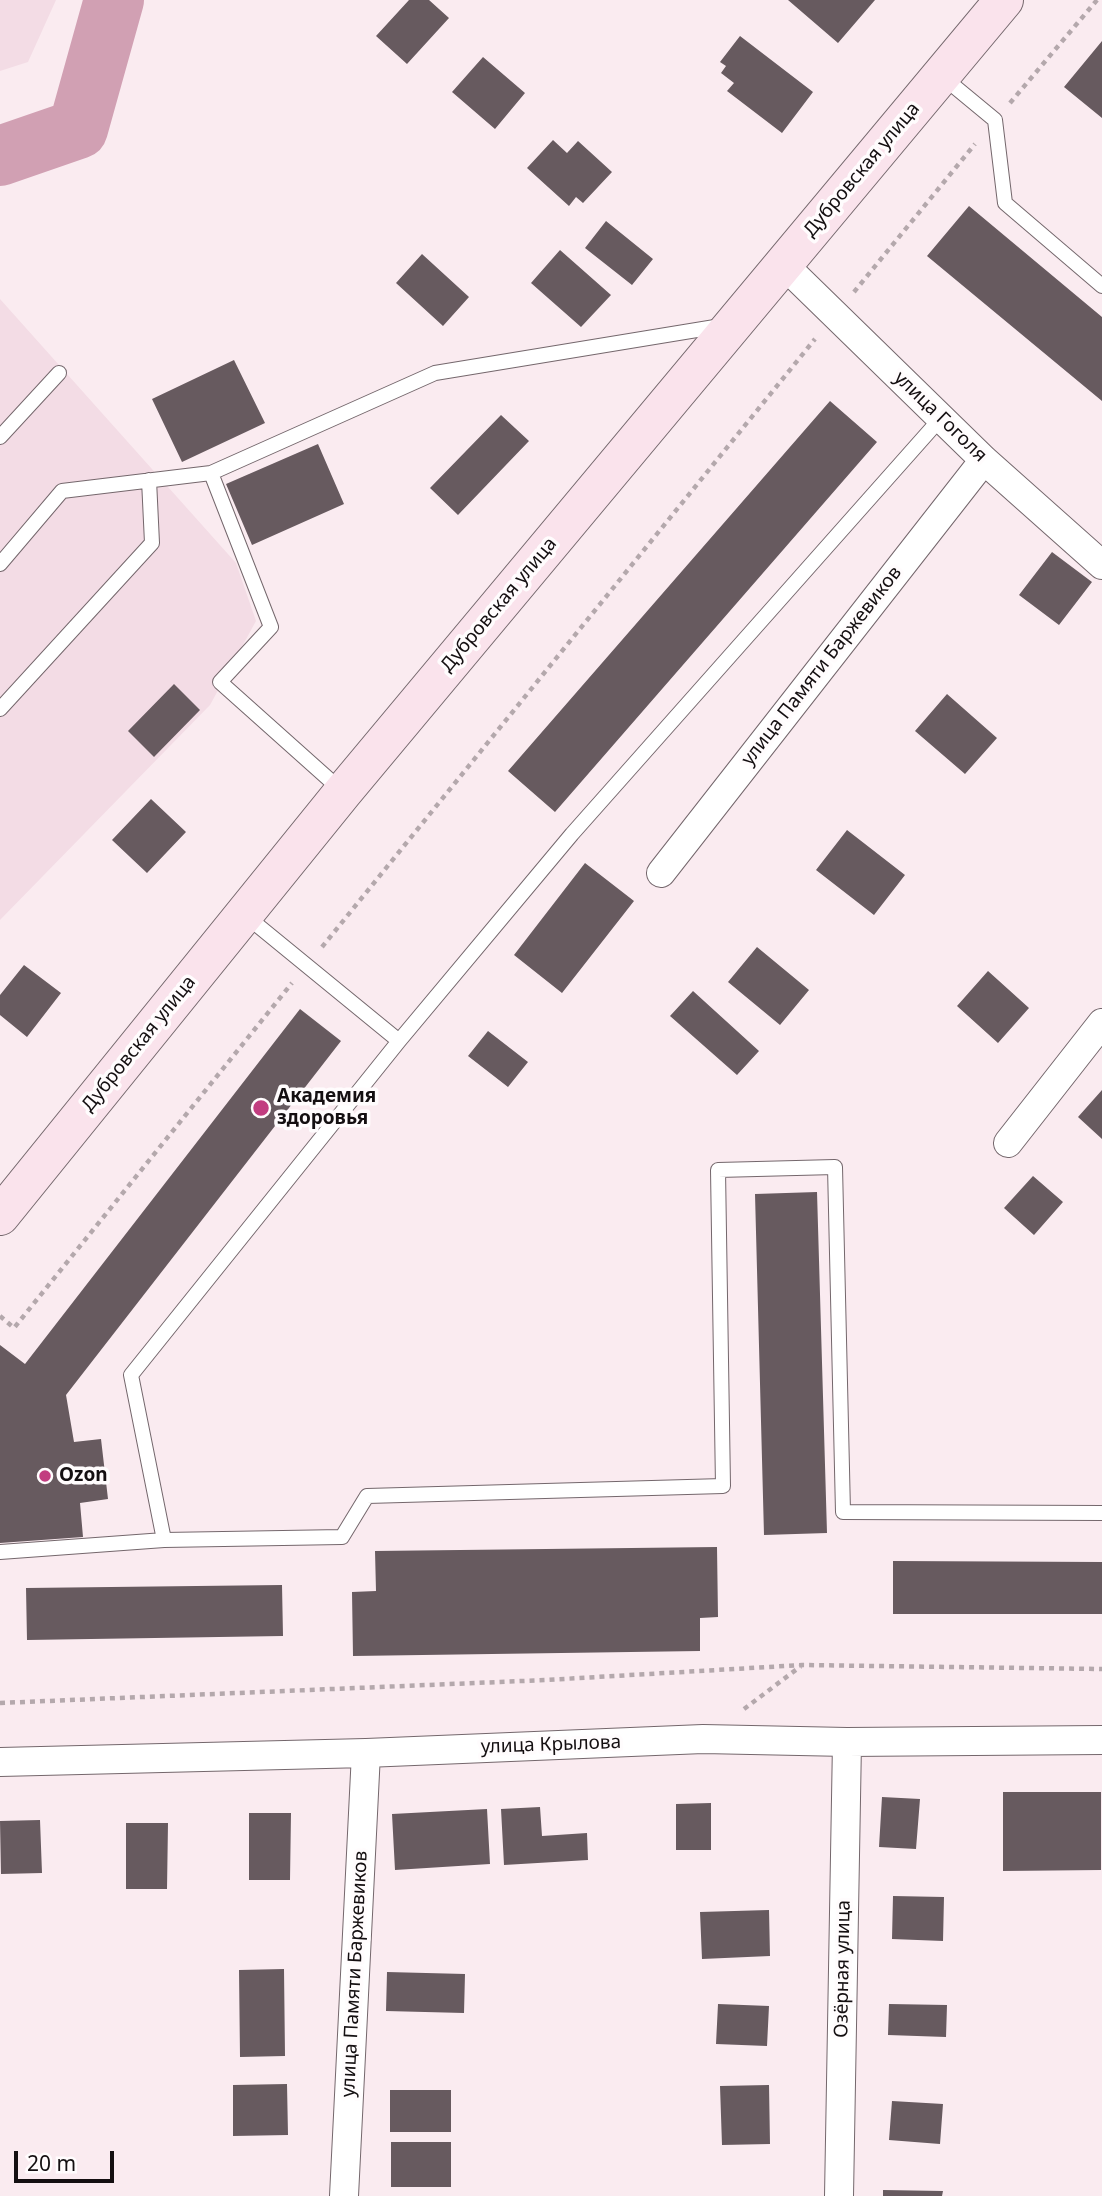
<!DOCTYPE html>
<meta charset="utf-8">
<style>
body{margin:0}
#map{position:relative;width:1102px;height:2196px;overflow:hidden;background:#faebf0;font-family:"Noto Sans",sans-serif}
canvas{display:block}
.scale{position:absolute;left:14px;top:2151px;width:100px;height:32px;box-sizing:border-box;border:4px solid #140f11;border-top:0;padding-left:9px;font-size:21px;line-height:24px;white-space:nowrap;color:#140f11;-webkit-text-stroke:5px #fffcfd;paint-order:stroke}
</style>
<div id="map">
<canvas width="1102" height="2196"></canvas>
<div class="scale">20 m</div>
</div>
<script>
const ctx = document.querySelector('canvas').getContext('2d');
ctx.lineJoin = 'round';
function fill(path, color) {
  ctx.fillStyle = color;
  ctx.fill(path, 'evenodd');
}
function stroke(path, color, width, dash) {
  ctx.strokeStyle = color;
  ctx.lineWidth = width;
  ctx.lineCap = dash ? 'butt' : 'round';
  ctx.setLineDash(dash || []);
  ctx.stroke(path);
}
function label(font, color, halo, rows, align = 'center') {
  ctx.font = font + ' "Noto Sans",sans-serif';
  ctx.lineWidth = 7;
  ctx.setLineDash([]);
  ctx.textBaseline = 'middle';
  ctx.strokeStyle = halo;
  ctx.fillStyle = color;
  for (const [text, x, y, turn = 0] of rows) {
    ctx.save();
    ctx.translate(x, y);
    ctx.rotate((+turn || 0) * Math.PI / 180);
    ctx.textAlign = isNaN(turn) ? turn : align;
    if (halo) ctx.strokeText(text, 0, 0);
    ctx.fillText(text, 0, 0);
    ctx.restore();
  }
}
const built = new Path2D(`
 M0,0H56L28,62L0,71Z
 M0,299L236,563L256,621L210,705L0,920Z`);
const river = new Path2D(`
 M0,156L78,129L114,0`);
const building = new Path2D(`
 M409,0H429L449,18L407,64L376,36Z
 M788,0H875L838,43Z
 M740,36L813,92L782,133L727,91L734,83L721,73L726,66L720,62Z
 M1102,41V118L1064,87Z
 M483,57L525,93L495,129L452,92Z
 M553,140L567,153L578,141L612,172L583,203L576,197L569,206L527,168Z
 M969,206L1102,317V401L927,256Z
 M606,221L653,259L632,285L585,248Z
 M560,250L611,295L581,327L531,283Z
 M422,254L469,297L443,326L396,283Z
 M234,360L265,423L182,462L152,399Z
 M830,401L877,442L555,812L508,771Z
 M501,415L529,441L458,515L430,488Z
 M318,444L344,504L252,545L226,484Z
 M1052,552L1092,582L1059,625L1019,595Z
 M174,684L200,710L154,757L128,731Z
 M947,694L997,738L965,774L915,731Z
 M151,799L186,832L147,873L112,840Z
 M847,830L905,875L874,915L816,870Z
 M585,863L634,901L562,993L514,955Z
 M757,947L809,990L780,1025L728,982Z
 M24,965L61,993L27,1037L0,1015V995Z
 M988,971L1029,1008L998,1043L957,1006Z
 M693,991L759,1051L737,1075L670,1016Z
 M300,1009L341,1041L66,1395L74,1442L101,1439L108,1499L80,1503L83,1537L0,1543V1345L25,1364Z
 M488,1031L528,1062L508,1087L468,1056Z
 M1102,1090V1139L1078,1117Z
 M1033,1176L1063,1202L1034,1235L1004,1208Z
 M817,1192L827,1533L764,1535L755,1194Z
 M717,1547L718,1617L700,1618V1651L353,1656L352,1592L376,1591L375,1551Z
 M893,1561L1102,1562V1614H893Z
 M282,1585L283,1636L27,1640L26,1588Z
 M1003,1792H1101V1870L1003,1871Z
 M882,1797L920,1799L916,1849L879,1847Z
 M711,1803V1850H676V1804Z
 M540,1807L542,1836L587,1833L588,1860L504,1865L501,1809Z
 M487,1809L490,1864L395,1870L392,1814Z
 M249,1813H291L290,1880H249Z
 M40,1820L42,1873L1,1874L0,1821Z
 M126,1823H168L167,1889H126Z
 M893,1896L944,1897L943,1941L892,1939Z
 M769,1910L770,1956L702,1959L700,1912Z
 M284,1969L285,2056L240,2057L239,1970Z
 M387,1972L465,1974L464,2013L386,2011Z
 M718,2004L769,2006L767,2046L716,2044Z
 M889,2004L947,2005L946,2037L888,2035Z
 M287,2084L288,2135L233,2136V2085Z
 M769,2085L770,2144L722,2145L720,2086Z
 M390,2090H451V2132H390Z
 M892,2101L943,2104L940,2144L889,2140Z
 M391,2142H451V2187H391Z
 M883,2190L943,2191L942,2196H883Z`);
const path = new Path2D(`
 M1010,103L1097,0
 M854,292L975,144
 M322,947L815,339
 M0,1316L14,1328L292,983
 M0,1703L546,1680L802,1665L1102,1669
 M744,1709L801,1666`);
const lane = new Path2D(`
 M943,77L995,120L1005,203L1102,286
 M0,437L59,373
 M211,473L435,373L721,326
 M0,564L62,491L211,473L271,627L220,682L342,791
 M0,709L152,543L149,480
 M245,915L399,1041
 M164,1540L131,1375L399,1041L572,834L941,418
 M0,1552L164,1540L342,1537L367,1496L723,1486L718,1170L835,1167L843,1512L1102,1513`);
const street = new Path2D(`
 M783,264L984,460L1102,565
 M661,873L984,460
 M1008,1143L1102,1023
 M0,1762L366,1753L703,1739L847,1742L1102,1740
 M344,2196L366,1753
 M839,2196L847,1742`);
const secondary = new Path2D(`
 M0,1216L343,792L1004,0`);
const markers = [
 [261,1108,9,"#c23d80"],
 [45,1476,7,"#c23d80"]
];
const streetNames = [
 ["Дубровская улица",862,170,-50],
 ["улица Гоголя",940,417,44],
 ["Дубровская улица",499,605,-50],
 ["улица Памяти Баржевиков",822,666,-52],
 ["Дубровская улица",139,1044,-51],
 ["улица Крылова",551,1745,-2],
 ["Озёрная улица",843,1969,-89],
 ["улица Памяти Баржевиков",355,1974,-87]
];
const poiNames = [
 ["Академия",277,1097],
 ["здоровья",277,1119],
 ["Ozon",59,1476]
];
fill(built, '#f3dce5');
stroke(river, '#d1a0b3', 60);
fill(building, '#675a5f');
stroke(lane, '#74676c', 16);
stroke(street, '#74676c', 30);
stroke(secondary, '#74676c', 40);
stroke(path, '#b4a8ac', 4.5, [5, 5]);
stroke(lane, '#fff', 14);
stroke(street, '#fff', 28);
stroke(secondary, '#fae3ec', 38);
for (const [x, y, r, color] of markers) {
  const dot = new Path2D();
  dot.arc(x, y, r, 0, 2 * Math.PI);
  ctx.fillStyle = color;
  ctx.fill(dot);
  stroke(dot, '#fffcfd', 2.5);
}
label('19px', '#140f11', '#fffcfd', streetNames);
label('bold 19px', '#140f11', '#fffcfd', poiNames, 'left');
</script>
